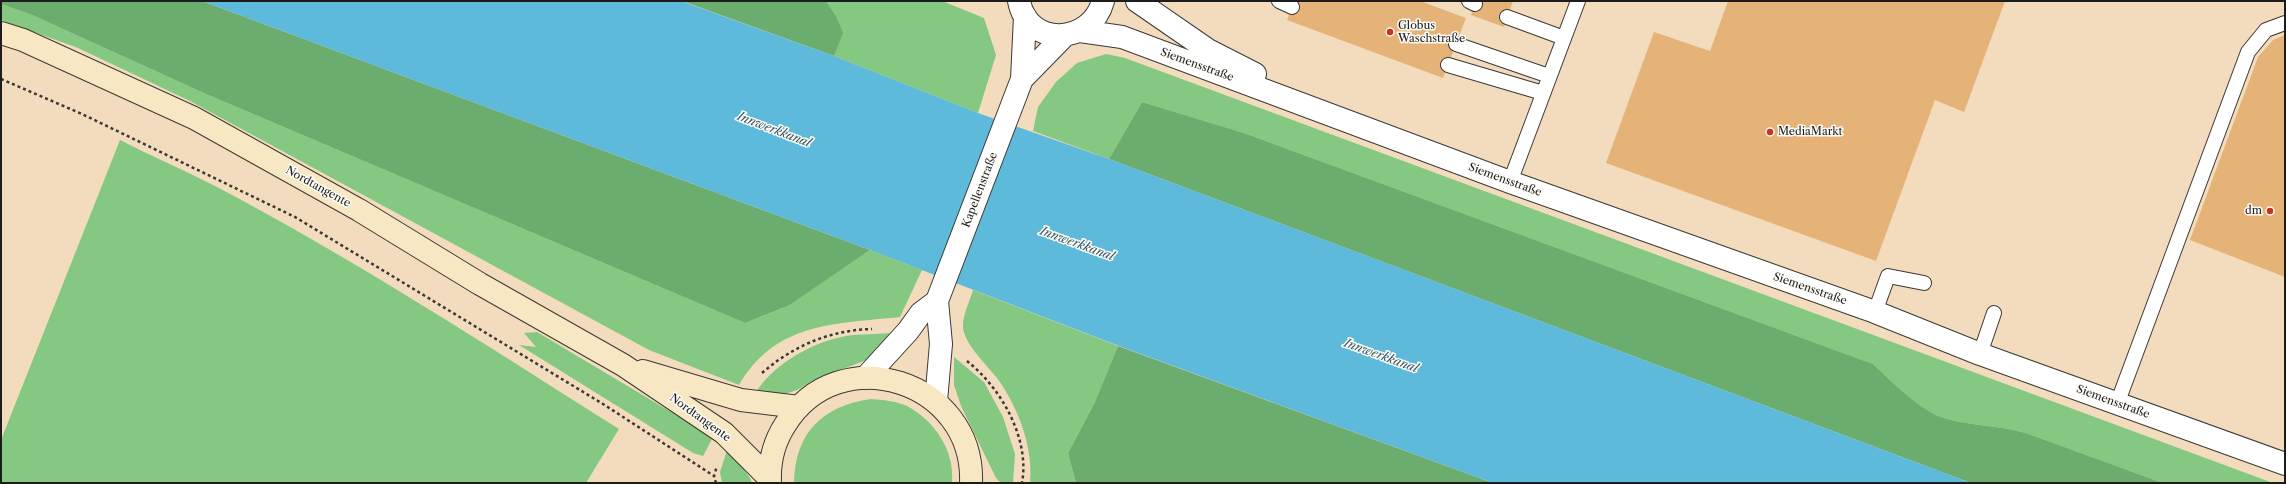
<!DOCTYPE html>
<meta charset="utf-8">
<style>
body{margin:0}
#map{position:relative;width:2286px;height:484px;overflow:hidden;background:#f2dcbd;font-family:"Libre Caslon Text",serif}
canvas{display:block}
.frame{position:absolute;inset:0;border:2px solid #1c1c1c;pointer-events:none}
</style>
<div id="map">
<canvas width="2286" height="484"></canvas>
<div class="frame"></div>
</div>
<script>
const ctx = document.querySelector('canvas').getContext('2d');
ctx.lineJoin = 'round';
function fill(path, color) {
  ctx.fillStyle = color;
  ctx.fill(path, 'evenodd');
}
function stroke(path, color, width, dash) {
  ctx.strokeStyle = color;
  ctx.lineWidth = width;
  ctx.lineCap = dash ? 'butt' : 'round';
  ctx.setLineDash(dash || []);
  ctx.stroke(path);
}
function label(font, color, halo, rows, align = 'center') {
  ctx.font = font + ' "Libre Caslon Text",serif';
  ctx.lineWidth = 3;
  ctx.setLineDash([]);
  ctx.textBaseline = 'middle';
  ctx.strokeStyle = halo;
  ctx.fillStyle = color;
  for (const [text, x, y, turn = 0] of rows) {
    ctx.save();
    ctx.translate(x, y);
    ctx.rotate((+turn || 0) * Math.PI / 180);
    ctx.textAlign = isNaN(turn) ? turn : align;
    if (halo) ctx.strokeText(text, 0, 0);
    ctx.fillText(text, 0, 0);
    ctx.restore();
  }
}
const green = new Path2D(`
 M826,1H942L984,18L996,55L978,113L834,56L842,33L836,16Z
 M1,4L32,15L206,94L745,323L790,305L870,250L922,270L900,317C834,324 776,322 739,385L649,350L190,101L78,48L1,20Z
 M1106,54L1125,58L2273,483H2163L2026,433C1999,425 1968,426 1941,417C1919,409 1890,380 1873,364L1244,133L1142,102L1109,159L1033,131L1038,107L1056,82L1077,63Z
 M120,140C151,156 184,170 215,186C354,259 486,345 619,429L586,483H1V440Z
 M973,290L1118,346L1094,404L1068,453L1076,483H1030C1034,448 1017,405 997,378C987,365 962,342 963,325C963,314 970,301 973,290Z
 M537,332L713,437L703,456L693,453L519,345L536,347L524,333Z
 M893,333L872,358L816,379L797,390L779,396L755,394C773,363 817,339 853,335C866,334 880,334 893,333Z
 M954,357L984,382L1003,417L1015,454L1013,483H1001L996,478L961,406L954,385Z
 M871,399C883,400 896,401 907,406C935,421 955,451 952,483H794C795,433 822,406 871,399Z
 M728,447L750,478L752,483H722L720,472Z`);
const forest = new Path2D(`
 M1,1H202L870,250L790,305L745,323L206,94L32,15L1,4Z
 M682,1H826L836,16L843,33L834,56Z
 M1142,102L1244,133L1873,364C1890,380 1919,409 1941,417C1968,426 1999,425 2026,433L2163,483H1971L1109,159Z
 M1118,346L1493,483H1076L1068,453L1094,404Z`);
const water = new Path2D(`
 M202,1H681L834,56L978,113L1109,159L1971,483H1493L1119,346L870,250Z`);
const building = new Path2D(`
 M1294,1H1420L1466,18L1443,78L1287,20Z
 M1476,1H1513L1504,27L1471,15Z
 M1728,1H2005L1964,112L1935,100L1876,261L1606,163L1654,32L1710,51Z
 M2285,35V277L2190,240L2258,57L2273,40Z`);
const path = new Path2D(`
 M1,79L82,114L295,217L603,404L714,476
 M967,361C1001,388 1030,438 1022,483
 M762,373C793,346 830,330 872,329
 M716,483L714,476L717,466`);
const service = new Path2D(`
 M1279,1L1292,7
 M1469,1L1475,4
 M1507,17L1564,38
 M1456,44L1549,76
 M1448,65L1543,93
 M1510,182L1578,1
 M1875,312L1888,276L1924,283
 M1980,354L1994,313
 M2117,404L2248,52L2266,30L2285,23`);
const minor = new Path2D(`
 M1019,1C1028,48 1091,45 1103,1
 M1137,1L1208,50L1255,74
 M1080,31L1122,37L1510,182L1875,312L1980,354L2285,464
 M1022,79L1065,35
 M865,378L908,331L921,313L937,301
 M936,401L941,344L937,301L1022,79L1025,16`);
const secondary = new Path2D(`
 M1,33L23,40L194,118L359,210L480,284L623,365L724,433L770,479
 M643,371L741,400L799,407
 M770,483C769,462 774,442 785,425C839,337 975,381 971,483`);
const markers = [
 [1390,32,4,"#c8321e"],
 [1770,132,4,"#c8321e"],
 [2270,211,4,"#c8321e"]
];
const poiNames = [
 ["Globus",1398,26],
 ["Waschstraße",1398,39],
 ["MediaMarkt",1778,132],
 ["dm",2262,211,"right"]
];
const streetNames = [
 ["Siemensstraße",1197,65,20],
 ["Siemensstraße",1505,180,20],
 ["Nordtangente",318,187,29],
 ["Kapellenstraße",980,190,-69],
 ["Siemensstraße",1810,289,19],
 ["Siemensstraße",2113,402,20],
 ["Nordtangente",700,418,36]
];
const waterNames = [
 ["Innwerkkanal",774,130,21],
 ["Innwerkkanal",1077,244,20],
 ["Innwerkkanal",1381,356,20]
];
fill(green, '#84c881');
fill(forest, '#6bac6f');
fill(water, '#5dbadb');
fill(building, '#e5b378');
stroke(service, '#3c3934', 16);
stroke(minor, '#3c3934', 24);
stroke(secondary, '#3c3934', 24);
stroke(path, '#3c3934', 2.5, [3, 3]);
stroke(service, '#fff', 14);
stroke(minor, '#fff', 22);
stroke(secondary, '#f7e8c3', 22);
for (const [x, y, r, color] of markers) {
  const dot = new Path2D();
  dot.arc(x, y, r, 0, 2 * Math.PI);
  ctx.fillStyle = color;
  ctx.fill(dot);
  stroke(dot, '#fdfcf7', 1.5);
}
label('11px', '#1c1c1c', '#fdfcf7', poiNames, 'left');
label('11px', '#1c1c1c', '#fdfcf7', streetNames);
label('italic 12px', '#365b68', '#fdfcf7', waterNames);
</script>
